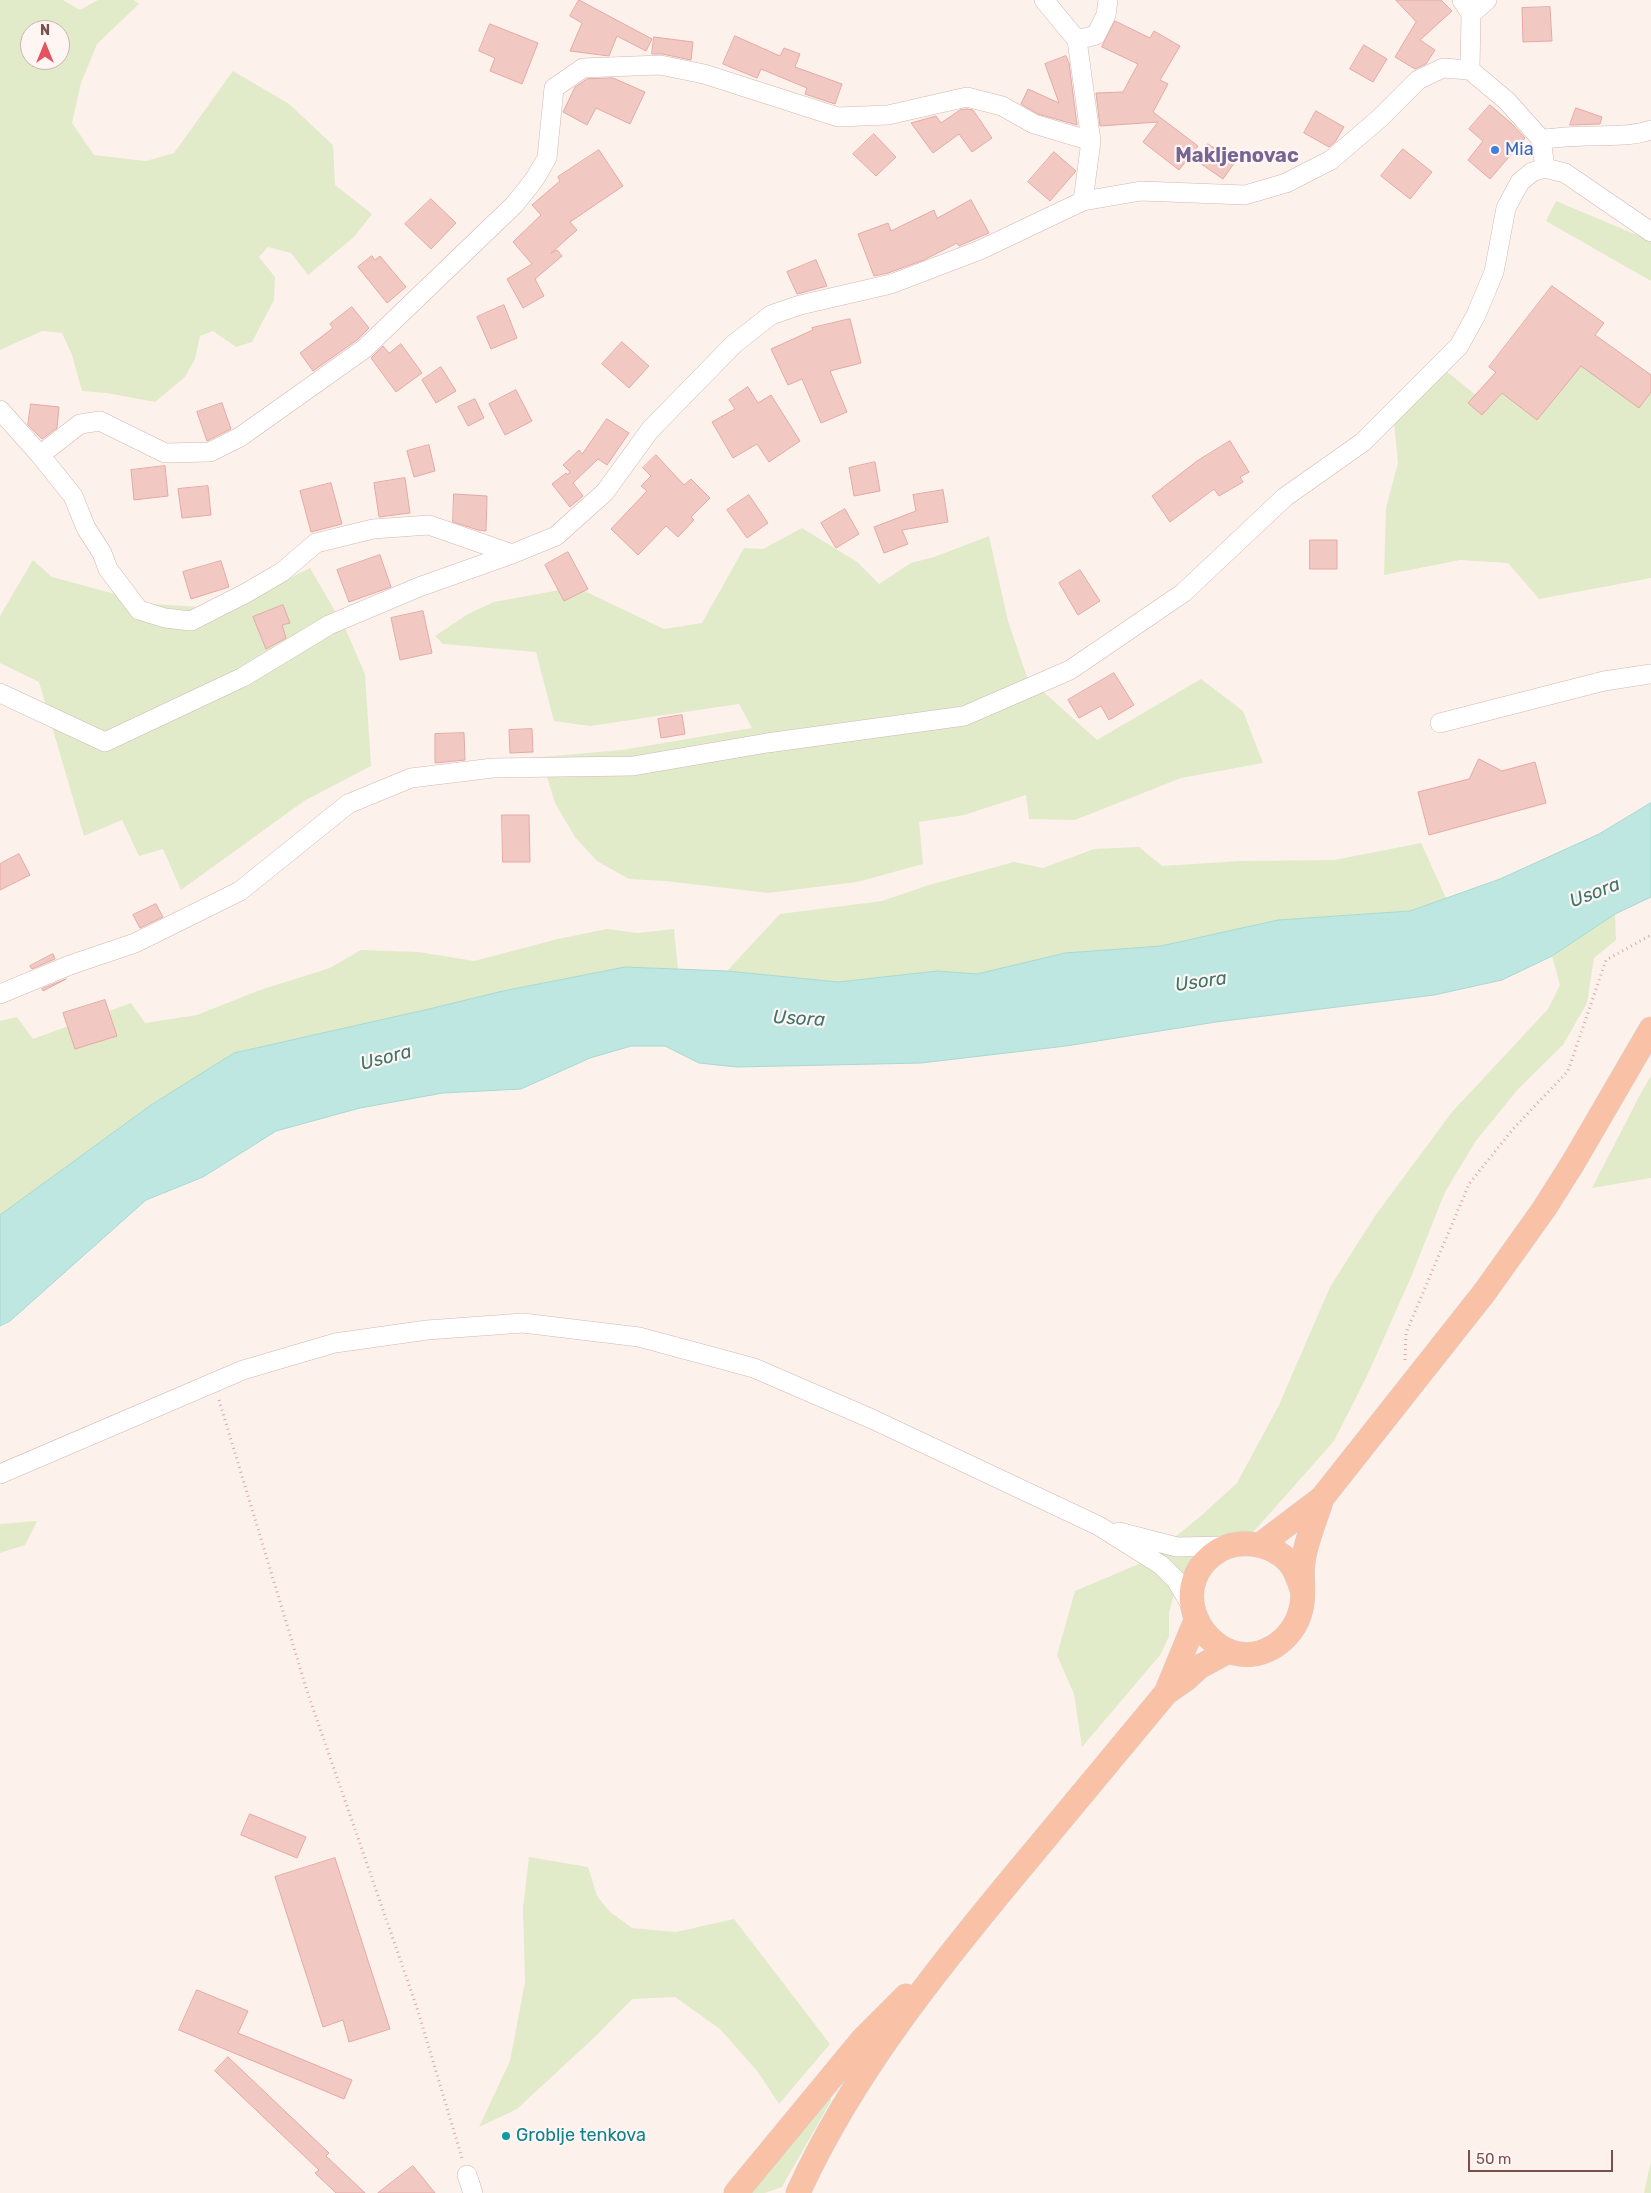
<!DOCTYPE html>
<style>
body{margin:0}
#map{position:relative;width:1651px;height:2193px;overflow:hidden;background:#fdf1ec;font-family:Rubik,sans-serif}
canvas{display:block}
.north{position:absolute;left:20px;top:20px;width:50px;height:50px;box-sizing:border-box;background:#fff6f3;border:1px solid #c9b4b1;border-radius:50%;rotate:0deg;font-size:14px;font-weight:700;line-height:20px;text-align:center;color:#79504e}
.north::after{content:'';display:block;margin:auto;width:18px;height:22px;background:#e4545e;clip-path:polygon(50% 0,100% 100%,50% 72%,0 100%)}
.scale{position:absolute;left:1468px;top:2150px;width:145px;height:22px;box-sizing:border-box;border:2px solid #79504e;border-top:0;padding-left:6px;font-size:15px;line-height:18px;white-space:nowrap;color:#79504e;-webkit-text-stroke:4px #fff6f3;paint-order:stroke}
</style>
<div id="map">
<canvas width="1651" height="2193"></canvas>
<div class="north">N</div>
<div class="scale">50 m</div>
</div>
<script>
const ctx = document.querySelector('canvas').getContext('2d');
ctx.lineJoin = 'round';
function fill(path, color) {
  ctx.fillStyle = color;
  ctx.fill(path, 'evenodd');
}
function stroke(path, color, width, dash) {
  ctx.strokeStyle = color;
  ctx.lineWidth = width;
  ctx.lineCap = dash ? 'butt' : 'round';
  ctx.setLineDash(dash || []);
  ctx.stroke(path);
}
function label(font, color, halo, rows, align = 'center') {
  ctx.font = font + ' Rubik,sans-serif';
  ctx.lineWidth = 4.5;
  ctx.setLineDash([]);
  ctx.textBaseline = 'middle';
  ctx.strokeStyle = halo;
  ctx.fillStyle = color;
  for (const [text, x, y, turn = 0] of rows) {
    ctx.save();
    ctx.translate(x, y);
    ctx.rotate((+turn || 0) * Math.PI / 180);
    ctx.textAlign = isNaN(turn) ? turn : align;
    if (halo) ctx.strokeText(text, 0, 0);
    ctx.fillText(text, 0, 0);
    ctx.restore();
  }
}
const green = new Path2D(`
 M0,0H63L80,10L98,0H134L139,4L97,44L81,83L72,123L94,155L146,161L174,153L233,71L289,104L333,145L335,185L372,214L354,237L308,275L291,253L268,247L259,257L275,277L274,300L252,342L236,347L213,331L200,336L195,359L185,377L155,402L107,393L82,391L72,355L62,333L42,331L0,350ZM30,30H60V60H30Z
 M1556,201L1651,241V281L1546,221Z
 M1574,352L1651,389V578L1539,599L1508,563L1460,560L1384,575L1386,508L1398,463L1393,413L1446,371L1481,399Z
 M802,528L857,562L879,584L911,563L934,557L989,536L1008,621L1027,677L1097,740L1201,679L1243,711L1263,763L1181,778L1075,820L1029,819L1026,795L964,815L919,822L923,864L857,882L768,893L665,881L629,879L597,861L575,837L555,803L541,757L622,750L752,728L739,704L590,726L554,721L536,652L443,644L435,636L468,614L494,602L576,587L664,629L702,623L744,548L763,549Z
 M33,560L52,577L152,604L201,607L240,603L310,568L345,628L365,674L371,766L304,801L181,890L163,849L139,856L122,820L84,836L39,682L0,663V616Z
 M1421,843L1446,898L1410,911L1278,920L1161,946L1065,953L977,974L937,971L838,982L727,971L780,914L882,901L929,885L1014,862L1043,868L1094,849L1139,847L1162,866L1240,861L1334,860Z
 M1615,914L1616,940L1594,958L1587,1003L1563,1045L1519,1088L1475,1142L1445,1192L1411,1277L1367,1376L1334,1441L1248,1538L1187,1570L1177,1584L1169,1612V1636L1161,1654L1082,1747L1074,1694L1057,1655L1075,1591L1146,1561L1202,1515L1237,1483L1279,1405L1330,1287L1375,1216L1452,1112L1548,1009L1560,985L1552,956Z
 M607,929L638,933L674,929L678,969L625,967L503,991L429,1009L234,1053L151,1105L0,1215V1021L17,1017L33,1039L131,1003L145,1023L197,1015L260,990L330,968L361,950L419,952L474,961L558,939Z
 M1651,1076V1178L1592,1188L1642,1091Z
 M37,1521L25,1545L0,1553V1524Z
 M529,1857L588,1867L597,1896L609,1911L632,1928L676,1932L734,1919L830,2044L779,2104L758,2072L720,2029L675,1997L632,1999L598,2034L517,2109L479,2127L510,2061L525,1982L523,1908Z
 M831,2094V2101L782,2187L765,2193H748Z
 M1651,2161V2193H1644Z`);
const water = new Path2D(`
 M1651,803V897L1615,914L1552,956L1502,980L1434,995L1216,1022L1066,1046L921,1063L737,1067L699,1063L665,1046H631L590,1058L521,1089L443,1093L360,1108L276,1131L203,1177L146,1200L10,1321L0,1326V1215L151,1105L234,1053L429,1009L503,991L625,967L727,971L838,982L937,971L977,974L1065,953L1161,946L1278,920L1410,911L1500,879L1599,834Z`);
const building = new Path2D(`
 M579,0L652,39L646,51L617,36L609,56L570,51L582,23L570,16Z
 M1396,0H1441L1452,11L1420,40L1435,50L1426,64L1415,69L1395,57L1416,22Z
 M1550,7L1552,41L1523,42L1522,8Z
 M1115,21L1150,38L1154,31L1180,46L1160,80L1168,84L1153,112L1198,146L1179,170L1143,142L1158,122L1100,126L1096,93L1123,92L1138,64L1102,47Z
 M490,24L538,43L522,84L490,71L495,58L479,51Z
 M735,36L780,56L784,48L800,54L795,67L842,84L835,104L805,94L807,88L761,69L757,78L723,64Z
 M654,37L693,42L691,60L662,54H652Z
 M1364,45L1387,59L1373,82L1350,69Z
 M1066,56L1069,63L1077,125L1038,114L1021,104L1028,89L1059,103L1045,64Z
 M613,78L645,92L630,124L596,108L587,125L563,112L575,87L587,79Z
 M1490,105L1511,123L1525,138L1490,179L1468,160L1483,141L1469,129Z
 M1576,108L1602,117L1600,124L1570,125Z
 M967,109L973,110L992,138L972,152L959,134L933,153L911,123L936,116L941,123L960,110Z
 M1316,111L1344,127L1335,142L1329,147L1304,133Z
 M874,134L896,157L876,176L853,154Z
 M1208,144L1235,162L1223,179L1197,161Z
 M1403,149L1432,172L1410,199L1381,176Z
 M599,150L623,186L570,222L577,230L551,253L557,250L562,256L535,279L544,296L523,308L507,279L532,264L513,242L541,215L532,205L560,181L558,177Z
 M1054,152L1076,171L1050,201L1028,182Z
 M431,199L456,223L431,249L405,224Z
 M971,200L989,233L959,246L957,243L924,260L888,273L874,276L858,234L888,223L891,231L934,210L937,218Z
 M372,256L375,260L380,256L406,287L387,303L358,267Z
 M816,260L827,286L797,294L787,272Z
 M1552,286L1604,323L1595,335L1651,375V392L1639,408L1581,366L1537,420L1502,393L1482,415L1468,403L1496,372L1489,367Z
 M504,305L517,338L491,349L477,317Z
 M352,307L369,328L357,340L313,371L300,353L333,328L330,324Z
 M850,319L861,363L830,371L847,412L821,423L802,379L788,385L771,349L813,330L812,328Z
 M622,342L649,366L629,388L602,364Z
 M401,344L422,373L396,392L371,358L383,346L389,353Z
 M441,367L456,391L436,403L422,380Z
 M748,387L758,403L771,395L800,441L769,462L757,444L733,458L712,422L735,409L729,400Z
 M516,390L532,421L505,435L489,404Z
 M475,399L484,418L468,426L458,407Z
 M222,403L231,429L207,441L197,412Z
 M31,404L59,407L57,428L42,439L28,425Z
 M607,419L629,433L607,465L598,459L573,483L583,496L570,507L552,484L566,473L567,475L570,472L563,465L579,450L582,454Z
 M1230,441L1249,472L1240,477L1243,482L1219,496L1214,489L1170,522L1152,496L1197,461Z
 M429,445L435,471L414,477L407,451Z
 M656,455L684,485L691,479L710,498L691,517L694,520L678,537L666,526L638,555L611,529L647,491L641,486L651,476L643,468Z
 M875,462L880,491L854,496L849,468Z
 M165,466L168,496L134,500L131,470Z
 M405,478L410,513L379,517L374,483Z
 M331,483L342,524L311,532L300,491Z
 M208,486L211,515L182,518L178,489Z
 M943,490L948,522L902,530L908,544L884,553L874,527L916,511L913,495Z
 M454,494L487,496L486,531L478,530L453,522Z
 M749,495L768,523L747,538L727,510Z
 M845,509L859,534L836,548L821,523Z
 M1310,540H1337V569H1310Z
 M568,552L588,589L564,601L545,565Z
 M380,555L391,587L349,602L337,570Z
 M221,561L229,587L191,599L183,572Z
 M1080,570L1100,601L1078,615L1059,583Z
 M283,605L290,623L282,625L286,638L266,649L253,617Z
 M423,611L432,653L400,660L391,618Z
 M1114,673L1134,705L1109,720L1101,706L1079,718L1068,700Z
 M682,715L685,734L661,738L658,719Z
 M532,729L533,752L510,753L509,730Z
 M464,733L465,760L435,763V734Z
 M1479,759L1502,771L1535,762L1546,803L1429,835L1418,792L1469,779Z
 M502,815H529L530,862H503Z
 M19,854L30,875L0,890V864Z
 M156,904L163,917L140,928L133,915Z
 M53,954L55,959L32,969L30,966Z
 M66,979L43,991L42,989Z
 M105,1000L117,1036L75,1049L63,1013Z
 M250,1814L306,1837L297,1858L241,1835Z
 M335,1858L390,2029L349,2042L343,2020L323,2027L275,1877Z
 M197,1990L248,2011L238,2033L352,2080L344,2099L179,2030Z
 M228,2057L329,2153L326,2156L365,2193H336L315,2173L319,2170L215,2071Z
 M413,2166L435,2193H378Z`);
const path = new Path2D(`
 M1405,1360L1406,1333L1469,1184L1513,1129L1568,1071L1606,960L1651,935
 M219,1400L307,1691L417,2008L462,2158`);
const minor = new Path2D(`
 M1044,0L1077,40
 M1462,0L1471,14L1470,70
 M1471,14L1487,0
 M1541,139C1556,138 1572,136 1588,136C1610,135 1630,137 1651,130
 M1545,168L1565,173L1651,232
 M1083,201L1091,141L1077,40L1096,35L1106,15L1108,0
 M0,410L40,455L73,496L86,528L102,553L108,569L139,610L165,618L191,621L246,593L282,572L316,543L373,529L429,525L512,554L556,536L605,492L650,430L734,344L771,315L800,305L891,284L980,250L1083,201L1141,191L1245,195L1286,183L1331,160L1380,118L1418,80L1443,68L1470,70L1507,101L1541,139L1545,168
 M40,455L80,424L100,421L165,453L210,452L240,437L364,349L514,205L534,180L547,158L554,88L583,68L660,65L704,74L838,117L888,115L967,97L1002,106L1034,124L1091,141
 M0,693L105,742L243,677L329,625L419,587L512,554
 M1440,723L1604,681L1651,674
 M0,994L70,965L135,943L240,891L348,804L411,778L493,768L633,766L767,743L964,716L1070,670L1183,593L1285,497L1363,442L1459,346L1476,315L1494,272L1506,208L1520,182L1532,172L1545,168
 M0,1474L243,1370L335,1343L427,1330L523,1323L639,1337L754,1368L872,1419L1099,1526L1161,1565L1176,1580L1192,1607
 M1119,1532L1177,1547L1227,1546
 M467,2175L473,2193`);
const major = new Path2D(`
 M1260,1545L1322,1498L1484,1293L1544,1209L1573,1163L1651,1029
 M1302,1590C1299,1580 1296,1571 1290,1563C1270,1541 1234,1537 1211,1556C1178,1583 1190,1632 1226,1650C1258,1665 1294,1641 1301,1609C1305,1595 1301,1578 1303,1563C1305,1542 1316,1519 1322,1498
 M1166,1693L1196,1620
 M736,2193L863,2039L906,1996
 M798,2193C852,2074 936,1970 1019,1870C1068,1811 1117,1752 1166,1693L1186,1679L1199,1667L1229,1651`);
const markers = [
 [1495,150,5,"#3f7fe0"],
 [506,2136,5,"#0f9aa8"]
];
const shopNames = [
 ["Mia",1505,150]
];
const cultureNames = [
 ["Groblje tenkova",516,2136]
];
const waterNames = [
 ["Usora",1595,893,-21],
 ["Usora",1201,982,-8],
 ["Usora",799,1019,3],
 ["Usora",386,1058,-15]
];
const quarterNames = [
 ["Makljenovac",1237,156]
];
fill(green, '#e1ebc9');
fill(water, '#bfe7e1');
stroke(water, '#a6d9d1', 1);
fill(building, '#f2c8c3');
stroke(building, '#e4a9a4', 1);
stroke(minor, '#d2b7b3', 20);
stroke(major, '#d9cecd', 25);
stroke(path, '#d8aaa6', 3, [1, 4]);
stroke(minor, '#fff', 19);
stroke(major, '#f9c1a6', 24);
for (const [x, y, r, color] of markers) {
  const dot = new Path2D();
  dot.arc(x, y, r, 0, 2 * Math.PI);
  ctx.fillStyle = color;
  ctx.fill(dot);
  stroke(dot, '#fff6f3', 2);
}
label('18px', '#366cbe', '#fff6f3', shopNames, 'left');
label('18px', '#0d838f', '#fff6f3', cultureNames, 'left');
label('italic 19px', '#3e766e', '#fff6f3', waterNames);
label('bold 20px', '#776694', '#fff6f3', quarterNames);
</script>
